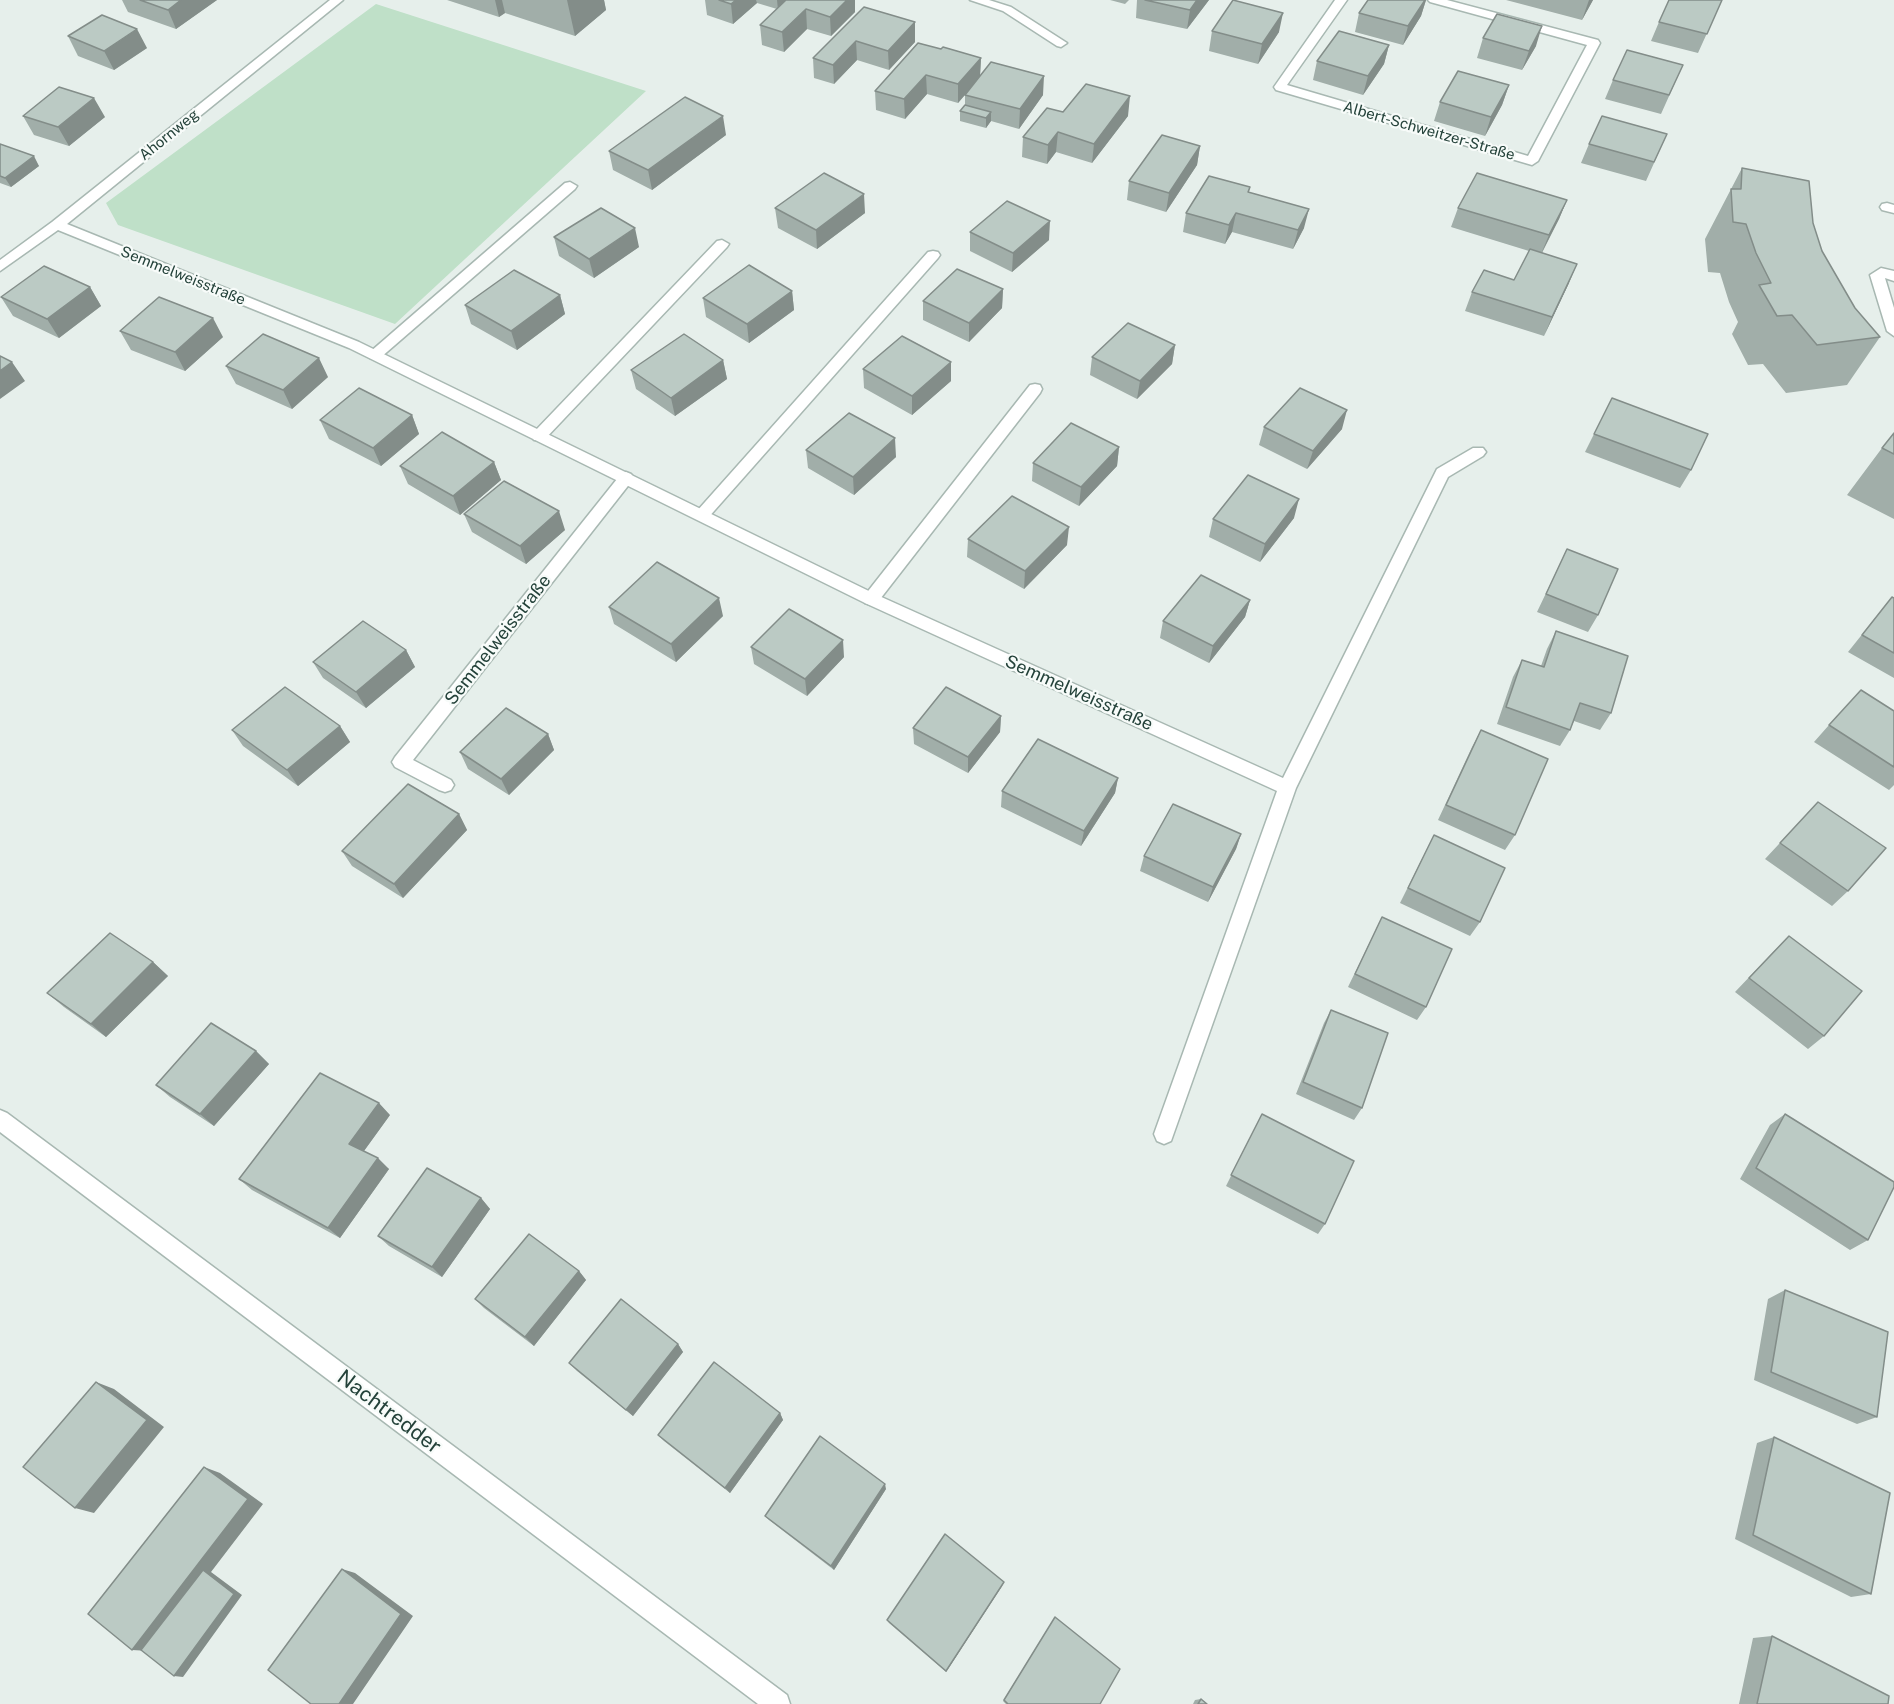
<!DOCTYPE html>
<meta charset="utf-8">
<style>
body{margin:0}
canvas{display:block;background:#e6efeb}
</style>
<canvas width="1894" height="1704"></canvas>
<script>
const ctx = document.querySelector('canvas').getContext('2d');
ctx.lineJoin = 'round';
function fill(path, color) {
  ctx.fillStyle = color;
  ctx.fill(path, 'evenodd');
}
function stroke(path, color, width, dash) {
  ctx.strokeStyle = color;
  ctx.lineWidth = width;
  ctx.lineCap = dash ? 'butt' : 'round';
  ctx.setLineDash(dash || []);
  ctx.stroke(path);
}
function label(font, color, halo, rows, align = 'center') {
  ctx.font = font + ' "Public Sans",sans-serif';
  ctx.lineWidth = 4.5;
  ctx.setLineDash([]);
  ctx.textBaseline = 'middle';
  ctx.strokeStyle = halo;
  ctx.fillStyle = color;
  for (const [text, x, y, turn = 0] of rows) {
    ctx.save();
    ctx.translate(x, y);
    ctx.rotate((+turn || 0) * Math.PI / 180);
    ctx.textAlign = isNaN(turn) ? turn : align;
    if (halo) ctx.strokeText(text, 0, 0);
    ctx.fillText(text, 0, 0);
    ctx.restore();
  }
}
const green = new Path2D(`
 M376,4L646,91L395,324L118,225L106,203Z`);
const service = new Path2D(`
 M570,182L577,186L575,189L380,358H370L368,355L370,352L565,183Z
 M1887,203L1894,205V213L1882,210L1880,207L1882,204Z
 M722,240L729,244L727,247L544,440H534L532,436L534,432L717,241Z
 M933,251L938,252L940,255L938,258L707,519H697L694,515L697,511L928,252Z
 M1035,384L1040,385L1042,389L1040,393L877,603L871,605L865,603L863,599L865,595L1030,385Z
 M626,472L631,474L634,478L631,482L413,760L451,780L454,785L451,790L445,792L439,790L395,767L392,762L395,757L621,474Z`);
const minor = new Path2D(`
 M330,0H343L67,224L359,342L877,595L1283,778L1437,469L1473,448H1483L1486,452L1483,456L1448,477L1296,788L1171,1141L1164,1144L1157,1141L1154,1134L1277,791L865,603L349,348L58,230L0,271V260L52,222Z
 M970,0H989L1011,7L1067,43L1061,47L1057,46L1003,11Z
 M1335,0H1347L1287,85L1528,156L1587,45L1430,2L1428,0H1447L1598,40L1600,43L1538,161L1532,165L1276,90L1274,87Z
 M1881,268L1894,271V281L1885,278L1894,308V336L1887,331L1870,275Z
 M0,1110L7,1113L787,1695L790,1704H758L0,1132Z`);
const wall = new Path2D(`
 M122,0H217L176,29L128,12Z
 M447,0H604L606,10L575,36L505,13L499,17Z
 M705,0H855V12L831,36L807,29L784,52L762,45L760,25L777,9L757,3L733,24L707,15Z
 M1110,0H1129L1125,4Z
 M1137,0H1209L1187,29L1136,18Z
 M1368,0H1426L1421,16L1403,45L1355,32L1359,13Z
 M1506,0H1593L1582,20Z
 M1722,0L1698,53L1651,41L1659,22Z
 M864,7L915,42L889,70L857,60L834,84L814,78L813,58Z
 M1212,31L1279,32L1258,64L1209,51Z
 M68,36L147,48L114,70L78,56Z
 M1483,38L1536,46L1522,70L1477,58Z
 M1389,45L1384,64L1363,95L1313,80L1317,61Z
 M941,49L981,58L980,75L1043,95L1019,129L991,121L986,128L960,121V111L965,105V95L958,103L927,94L905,119L876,110L875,91Z
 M1683,65L1661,114L1605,99L1613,80Z
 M1509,85L1502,105L1485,136L1434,121L1440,102Z
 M1063,112L1128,116L1092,163L1056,152L1047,164L1022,157L1023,137Z
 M23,116L105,117L69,146L34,135Z
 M1667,134L1646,181L1581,163L1589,144Z
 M726,135L652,190L613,170L609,151Z
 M0,144L39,166L11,187L0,183Z
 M1200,146L1197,165L1166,212L1127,200L1129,181Z
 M1742,168L1813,223L1822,251L1855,308L1880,337L1847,385L1786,393L1763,364L1748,365L1732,334L1738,322L1729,302L1720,273L1708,272L1705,239Z
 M1250,187L1249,192L1304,228L1293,249L1232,232L1225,244L1183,232L1186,213Z
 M1567,200L1559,219L1542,253L1569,283L1544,336L1465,311L1472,292L1514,280L1529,251L1451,227L1458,208Z
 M775,208L865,213L817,249L778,228Z
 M970,232L1049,240L1012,272L970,251Z
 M554,237L639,247L594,278L559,256Z
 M90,287L101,306L59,338L13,316L1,297Z
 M1003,289L1002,308L969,342L923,320V301Z
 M792,291L794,310L749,343L706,317L703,298Z
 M560,295L565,314L517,350L471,324L465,305Z
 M120,331L223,337L185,371L131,350Z
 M1175,345L1172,364L1137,399L1090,375L1092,357Z
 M723,360L727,379L675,416L636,389L631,370Z
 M951,362V381L912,415L864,388L863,369Z
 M226,366L328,377L292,409L236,384Z
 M1612,398L1691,470L1680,488L1585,452Z
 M412,415L419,434L381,466L329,439L320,420Z
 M1264,427L1342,429L1307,469L1259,445Z
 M1894,433V519L1847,495L1882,448Z
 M1119,447L1117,466L1079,506L1032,481L1033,463Z
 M806,450L896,457L854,495L808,468Z
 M494,462L501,480L460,515L408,484L400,466Z
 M464,514L565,530L526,564L472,532Z
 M1294,518L1260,562L1209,537L1213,519Z
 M968,539L1067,545L1024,589L967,557Z
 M1567,549L1598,615L1588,632L1537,612Z
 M1892,597L1894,598V678L1848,652Z
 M1250,600L1245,617L1209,663L1160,638L1163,621Z
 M609,607L723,616L676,662L614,624Z
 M1556,631L1611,713L1600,730L1574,721L1570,730L1560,746L1497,724L1513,677L1522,660L1541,666L1547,649Z
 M751,647L844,657L807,696L754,664Z
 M406,650L415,667L366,708L323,678L313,662Z
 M1894,711V785L1889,790L1814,742L1829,725Z
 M1001,716L1000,732L968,773L914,744L913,728Z
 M340,726L350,742L298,786L243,746L232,730Z
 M1481,730L1515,835L1505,850L1438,820L1472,747Z
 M548,734L554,750L509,795L468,769L460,752Z
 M1118,778L1115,793L1081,846L1001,807L1002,791Z
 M1818,802L1848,891L1832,906L1765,859Z
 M459,814L467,830L403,898L352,866L342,851Z
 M1241,834L1236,849L1208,902L1140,871L1144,856Z
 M1434,835L1480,922L1470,936L1400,903Z
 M1382,917L1426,1007L1417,1020L1348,987Z
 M1789,936L1824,1036L1808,1049L1735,992L1774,951Z
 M153,962L168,976L106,1037L64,1007L47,993Z
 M1331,1010L1362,1108L1354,1120L1296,1094L1324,1023Z
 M256,1051L269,1064L214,1126L170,1097L156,1085Z
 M1262,1114L1325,1224L1318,1234L1226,1186Z
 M1785,1114L1868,1240L1850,1250L1740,1179L1770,1125Z
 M390,1115L364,1151L389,1169L340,1238L252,1190L239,1179Z
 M481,1198L490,1209L442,1277L389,1246L378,1236Z
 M579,1271L586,1280L534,1346L484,1308L475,1299Z
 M1785,1290L1877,1417L1857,1424L1754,1380L1768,1299Z
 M678,1344L683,1352L633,1416L577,1371L569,1363Z
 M780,1413L783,1420L730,1493L664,1441L658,1435Z
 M1774,1437L1871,1594L1851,1597L1735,1539L1757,1443Z
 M886,1489L834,1570L769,1520L765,1516Z
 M1002,1586L946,1672L889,1623L887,1620Z
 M1055,1617L1100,1704H1006L1003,1701Z
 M1772,1636L1888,1704H1739L1753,1638Z
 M1201,1699L1207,1704H1193L1195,1700Z`);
const shadedWall = new Path2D(`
 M181,0H217L176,29L168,10Z
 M495,0H502L505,13L499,17Z
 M567,0H604L606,10L575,36Z
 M736,0H756L757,3L733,24L731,4Z
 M777,0H790L778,10Z
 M847,0H855V12L831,36L830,17Z
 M1197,0H1209L1187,29L1190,10Z
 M1425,0H1426L1421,16L1403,45L1408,26Z
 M1589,0H1593L1582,20Z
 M806,9L807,29L784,52L782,32Z
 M1283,13L1279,32L1258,64L1262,44Z
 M915,22V42L889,70L888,51Z
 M1542,26L1536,46L1522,70L1529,51Z
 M137,29L147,48L114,70L104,51Z
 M856,41L857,60L834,84L833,65Z
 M1389,45L1384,64L1363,95L1368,76Z
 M981,58L980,77L958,103V84Z
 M926,75L927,94L905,119L904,99Z
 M1044,76L1043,95L1019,129L1020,109Z
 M1509,85L1502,105L1485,136L1491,117Z
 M1130,96L1128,116L1092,163L1094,144Z
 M94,98L105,117L69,146L58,127Z
 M991,112V121L986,128V118Z
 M723,116L726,135L652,190L648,170Z
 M1058,132L1056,152L1047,164L1048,145Z
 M1200,146L1197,165L1166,212L1169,193Z
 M34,156L39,166L11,187L5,178Z
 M864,194L865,213L817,249L816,230Z
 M1567,200L1559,219L1541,254L1549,235Z
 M1309,209L1304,228L1293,249L1298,230Z
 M1236,213L1232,232L1225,244L1229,225Z
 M1050,221L1049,240L1012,272L1013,253Z
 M635,228L639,247L594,278L589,259Z
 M1577,264L1569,283L1544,336L1552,317Z
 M90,287L101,306L59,338L47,319Z
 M1003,289L1002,308L969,342V323Z
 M792,291L794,310L749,343L747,324Z
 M560,295L565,314L517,350L511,331Z
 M213,318L223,337L185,371L175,352Z
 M1175,345L1172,364L1137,399L1140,381Z
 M319,358L328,377L292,409L283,390Z
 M723,360L727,379L675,416L671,398Z
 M12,362L25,381L0,399V371Z
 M951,362V381L912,415V396Z
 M1347,410L1342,429L1307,469L1313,451Z
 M412,415L419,434L381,466L373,448Z
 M895,438L896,457L854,495L853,477Z
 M1119,447L1117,466L1079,506L1081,487Z
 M494,462L501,480L460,515L453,496Z
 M1299,499L1294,518L1260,562L1265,544Z
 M559,511L565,530L526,564L520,546Z
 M1069,527L1067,545L1024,589L1025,571Z
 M719,598L723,616L676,662L671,644Z
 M1250,600L1245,617L1209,663L1213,646Z
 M843,640L844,657L807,696L805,679Z
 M406,650L415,667L366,708L356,692Z
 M1001,716L1000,732L968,773V757Z
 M340,726L350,742L298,786L287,770Z
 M548,734L554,750L509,795L501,779Z
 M1118,778L1115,793L1081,846L1084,831Z
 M459,814L467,830L403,898L394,884Z
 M1241,834L1236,849L1208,902L1213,887Z
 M153,962L168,976L106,1037L91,1024Z
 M256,1051L269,1064L214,1126L200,1114Z
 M379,1103L390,1115L361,1155L349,1144Z
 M378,1158L389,1169L340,1238L328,1228Z
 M481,1198L490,1209L442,1277L432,1267Z
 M579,1271L586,1280L534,1346L525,1337Z
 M678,1344L683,1352L633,1416L626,1410Z
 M96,1382L114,1389L164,1427L94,1513L75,1508Z
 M780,1413L783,1420L730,1493L725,1488Z
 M204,1467L220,1473L263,1504L211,1572L242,1595L183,1677L174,1676L150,1651L132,1650Z
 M885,1484L886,1489L834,1570L831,1566Z
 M342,1569L355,1573L413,1616L353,1704H339Z
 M1004,1582L1002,1586L946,1672V1671Z`);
const building = new Path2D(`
 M140,0H181L168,10Z
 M719,0H736L731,4Z
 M786,0H847L830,17L806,9L782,32L760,25Z
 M1145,0H1197L1190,10Z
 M1233,0L1283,13L1262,44L1212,31Z
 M1368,0H1425L1408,26L1359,13Z
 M1669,0H1722L1707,34L1659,22Z
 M864,7L915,22L888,51L856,41L833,65L813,58Z
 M1497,14L1542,26L1529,51L1483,38Z
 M102,15L137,29L104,51L68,36Z
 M1339,31L1389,45L1368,76L1317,61Z
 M918,43L941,49L943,47L981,58L958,84L926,75L904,99L875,91Z
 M1627,50L1683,65L1669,95L1613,80Z
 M991,62L1044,76L1020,109L965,95Z
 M1458,71L1509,85L1491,117L1440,102Z
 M1086,84L1130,96L1094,144L1058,132L1048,145L1023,137L1047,108L1063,112Z
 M59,87L94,98L58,127L23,116Z
 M685,97L723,116L648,170L609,151Z
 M965,105L991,112L986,118L960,111Z
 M1602,116L1667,134L1654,162L1589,144Z
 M1162,135L1200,146L1169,193L1129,181Z
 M0,144L34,156L5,178L0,176Z
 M1742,168L1809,181L1813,223L1822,251L1855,308L1880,337L1817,345L1792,315L1777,316L1759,285L1771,283L1756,253L1746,224L1733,222L1731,189H1741Z
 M824,173L864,194L816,230L775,208Z
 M1477,173L1567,200L1549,235L1458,208Z
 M1209,176L1250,187L1248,192L1309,209L1298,230L1236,213L1229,225L1186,213Z
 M1007,201L1050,221L1013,253L970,232Z
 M601,208L635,228L589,259L554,237Z
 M1530,249L1577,264L1552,317L1472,292L1484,270L1514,280Z
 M749,265L792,291L747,324L703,298Z
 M44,266L90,287L47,319L1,297Z
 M957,269L1003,289L969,323L923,301Z
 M514,270L560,295L511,331L465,305Z
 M159,297L213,318L175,352L120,331Z
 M1128,323L1175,345L1140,381L1092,357Z
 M263,334L319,358L283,390L226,366Z
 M684,334L723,360L671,398L631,370Z
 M902,336L951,362L912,396L863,369Z
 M0,356L12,362L0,371Z
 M359,388L412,415L373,448L320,420Z
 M1300,388L1347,410L1313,451L1264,427Z
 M1612,398L1708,434L1691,470L1594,434Z
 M849,413L895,438L853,477L806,450Z
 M1071,423L1119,447L1081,487L1033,463Z
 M442,432L494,462L453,496L400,466Z
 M1894,433V454L1882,448Z
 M1248,475L1299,499L1265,544L1213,519Z
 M504,481L559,511L520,546L464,514Z
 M1012,496L1069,527L1025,571L968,539Z
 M1567,549L1618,569L1598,615L1546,594Z
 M657,562L719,598L671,644L609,607Z
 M1201,575L1250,600L1213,646L1163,621Z
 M1892,597L1894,598V653L1862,635Z
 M789,609L843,640L805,679L751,647Z
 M363,621L406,650L356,692L313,662Z
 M1556,631L1628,656L1611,713L1580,703L1570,730L1506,707L1522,660L1544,667Z
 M285,687L340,726L287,770L232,730Z
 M946,687L1001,716L968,757L913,728Z
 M1861,690L1894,711V767L1829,725Z
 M506,708L548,734L501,779L460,752Z
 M1481,730L1548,759L1515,835L1446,805Z
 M1038,739L1118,778L1084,831L1002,791Z
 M408,784L459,814L394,884L342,851Z
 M1818,802L1886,848L1848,891L1780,843Z
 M1173,804L1241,834L1213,887L1144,856Z
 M1434,835L1505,868L1480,922L1408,888Z
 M1382,917L1452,949L1426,1007L1355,974Z
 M110,933L153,962L91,1024L47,993Z
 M1789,936L1862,991L1824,1036L1749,978Z
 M1331,1010L1388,1033L1362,1108L1303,1082Z
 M211,1023L256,1051L200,1114L156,1085Z
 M320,1073L379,1103L349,1144L378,1158L328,1228L239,1179Z
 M1262,1114L1354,1161L1325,1224L1231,1175Z
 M1785,1114L1894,1182V1187L1868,1240L1756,1168Z
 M427,1168L481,1198L432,1267L378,1236Z
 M529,1234L579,1271L525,1337L475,1299Z
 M1785,1290L1888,1332L1877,1417L1771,1372Z
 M621,1299L678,1344L626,1410L569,1363Z
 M714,1362L780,1413L725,1488L658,1435Z
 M96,1382L147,1420L75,1508L23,1467Z
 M820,1436L885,1484L831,1566L765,1516Z
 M1774,1437L1890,1493L1871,1594L1753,1535Z
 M204,1467L248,1499L132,1650L88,1614Z
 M945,1534L1004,1582L946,1671L887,1620Z
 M342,1569L401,1614L339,1704H311L268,1670Z
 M203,1570L234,1594L174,1676L141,1650Z
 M1055,1617L1120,1669L1100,1704H1008L1004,1700Z
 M1772,1636L1889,1696L1888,1704H1757Z
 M1201,1699L1207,1704H1198Z`);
const farStreetnames = [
 ["Albert-Schweitzer-Straße",1429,131,16],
 ["Ahornweg",169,135,-39],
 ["Semmelweisstraße",183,276,22]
];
const streetNames = [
 ["Semmelweisstraße",498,640,-52],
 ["Semmelweisstraße",1079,693,24]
];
const nearStreetnames = [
 ["Nachtredder",389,1412,37]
];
fill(green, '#bfe0c8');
stroke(service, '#a8b8b2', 3);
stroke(minor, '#a8b8b2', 3);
fill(service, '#fff');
fill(minor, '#fff');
fill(wall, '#a1aea9');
fill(shadedWall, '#838d89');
fill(building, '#bbcac4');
stroke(building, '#838d89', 1.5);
label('15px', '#24423a', '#f7fbf9', farStreetnames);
label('18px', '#24423a', '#f7fbf9', streetNames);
label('21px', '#24423a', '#f7fbf9', nearStreetnames);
</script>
